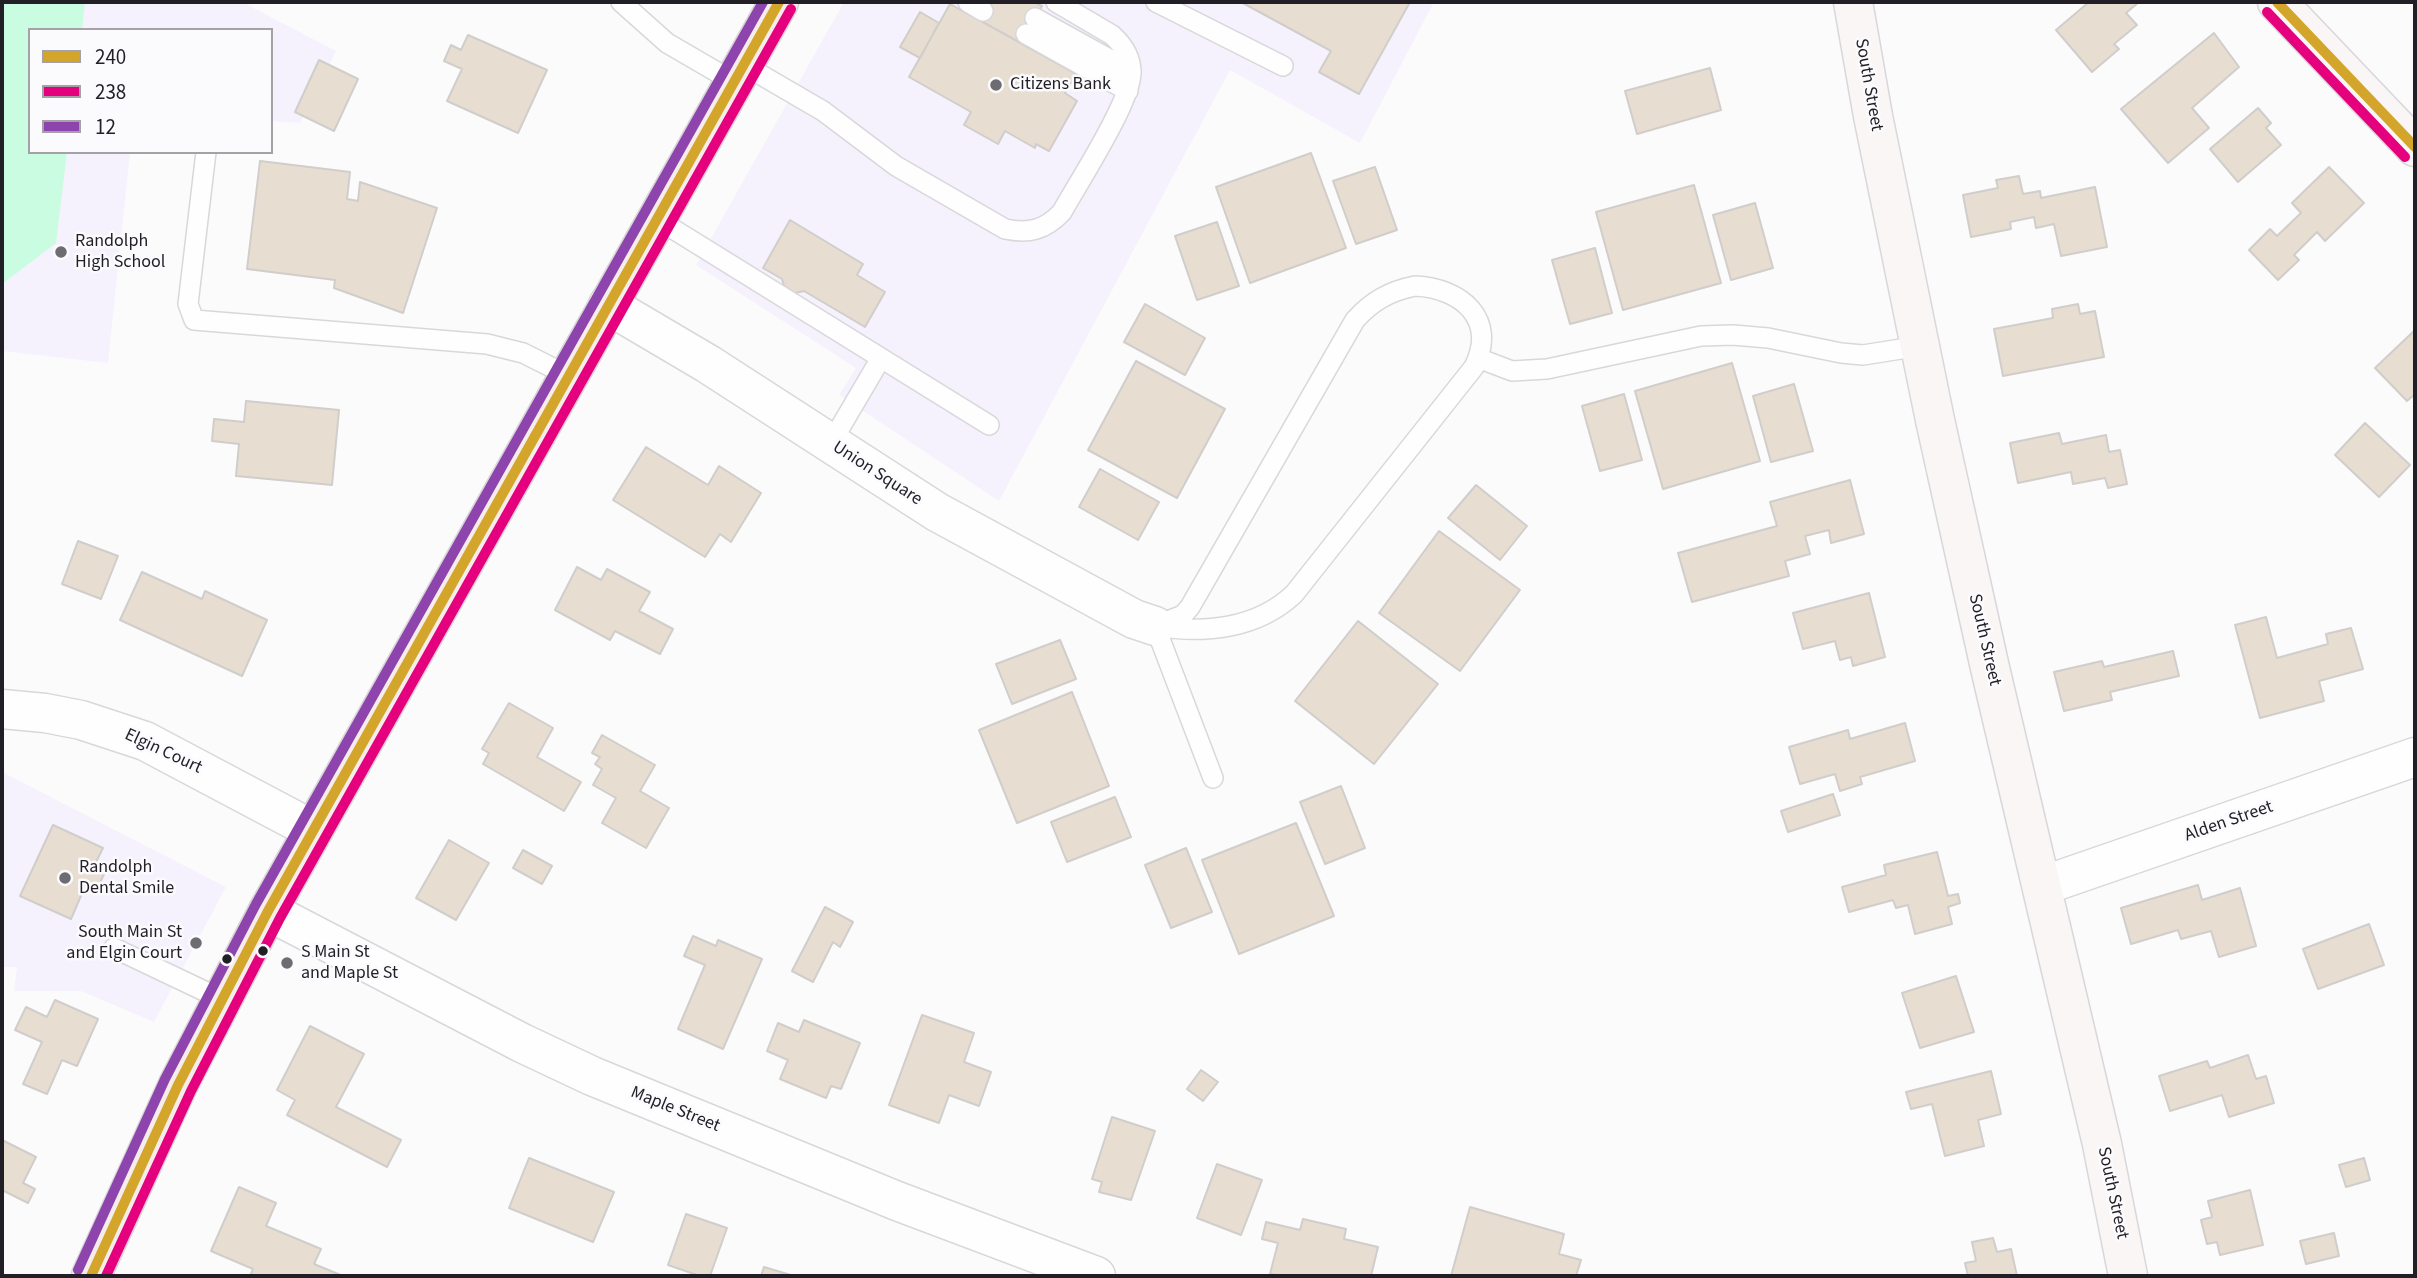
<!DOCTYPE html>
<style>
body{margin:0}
#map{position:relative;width:2417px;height:1278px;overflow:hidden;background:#fbfbfc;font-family:"Source Sans 3",sans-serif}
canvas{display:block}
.frame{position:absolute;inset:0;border:4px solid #211f25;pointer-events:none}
.legend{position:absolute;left:28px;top:28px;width:245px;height:126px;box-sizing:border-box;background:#fbfafd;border:2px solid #a4a2a7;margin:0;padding:9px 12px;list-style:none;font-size:21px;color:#211f25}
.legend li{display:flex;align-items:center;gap:14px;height:35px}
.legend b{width:35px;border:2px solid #a4a2a7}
</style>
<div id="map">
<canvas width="2417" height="1278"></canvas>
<div class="frame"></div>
<ul class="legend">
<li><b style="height:9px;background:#d3a52b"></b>240</li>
<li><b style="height:9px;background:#e5007d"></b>238</li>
<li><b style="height:9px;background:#8e44ad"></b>12</li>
</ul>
</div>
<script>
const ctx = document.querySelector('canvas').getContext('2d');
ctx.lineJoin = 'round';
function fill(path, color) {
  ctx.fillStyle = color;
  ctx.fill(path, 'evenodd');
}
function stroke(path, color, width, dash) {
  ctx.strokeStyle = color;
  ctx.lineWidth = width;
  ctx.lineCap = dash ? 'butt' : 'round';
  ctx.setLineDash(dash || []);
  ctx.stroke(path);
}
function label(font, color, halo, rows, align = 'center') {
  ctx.font = font + ' "Source Sans 3",sans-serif';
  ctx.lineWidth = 5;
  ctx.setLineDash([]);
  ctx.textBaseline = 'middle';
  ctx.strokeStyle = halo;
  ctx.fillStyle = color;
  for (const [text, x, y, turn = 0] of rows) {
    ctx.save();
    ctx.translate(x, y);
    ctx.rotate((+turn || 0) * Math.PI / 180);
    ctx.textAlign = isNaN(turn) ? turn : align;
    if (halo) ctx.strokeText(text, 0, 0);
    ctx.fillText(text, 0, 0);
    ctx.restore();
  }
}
const built = new Path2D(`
 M2,2H242L336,51L300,123L271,121V30H30V152H130L108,363L2,351Z
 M844,2H1434L1360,143L1230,70L999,501L839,395L856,368L696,265Z
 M2,772L226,887L154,1022L81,991H14L17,967H2Z`);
const green = new Path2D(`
 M2,2H85L82,30H30V152H67L56,243L2,284Z`);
const building = new Path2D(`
 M988,2H1034L1042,6L1021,43L978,19Z
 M1241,2H1410L1359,94L1319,72L1331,51Z
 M2089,2H2139L2126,13L2137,25L2114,44L2119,49L2092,72L2056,30Z
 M950,4L1076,74L1065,93L1077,101L1049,151L1036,144L1035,148L1005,131L998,144L964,125L971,112L909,77Z
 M920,12L939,23L920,58L900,47Z
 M2214,33L2239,67L2192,108L2209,128L2168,163L2121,109Z
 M468,35L547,70L518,133L447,101L462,69L444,61L451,45L461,50Z
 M319,60L358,79L334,131L295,112Z
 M1710,68L1721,110L1637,134L1625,91Z
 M2258,108L2271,123L2266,128L2281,145L2238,182L2210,149Z
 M1311,153L1346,248L1250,283L1216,187Z
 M260,161L350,172L347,199L358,201L360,182L437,208L403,313L334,288L335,280L247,269Z
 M1375,167L1397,230L1356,244L1333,181Z
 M2329,167L2364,203L2325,241L2317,232L2294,255L2299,260L2278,280L2249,250L2270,229L2277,236L2301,213L2292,203Z
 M2019,176L2023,194L2040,191L2041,198L2095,187L2107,247L2061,256L2054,224L2036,228L2034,217L2010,222L2011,229L1971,237L1963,195L1998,188L1996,180Z
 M1694,185L1721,283L1623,310L1596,212Z
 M1755,203L1773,268L1731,280L1713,215Z
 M790,220L863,264L857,275L885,292L865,327L804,291L795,293L784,286L782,279L763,268Z
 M1217,222L1239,286L1197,300L1175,236Z
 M1595,248L1612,313L1570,324L1552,260Z
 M1145,304L1205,338L1185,375L1124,342Z
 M2078,304L2080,314L2095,311L2104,357L2003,376L1994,329L2053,318L2052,309Z
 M2415,330V394L2407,401L2375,368Z
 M1136,361L1225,409L1177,498L1088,450Z
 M1732,363L1760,461L1663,489L1635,391Z
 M1794,384L1813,451L1771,462L1753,396Z
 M1624,394L1642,460L1600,471L1582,406Z
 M246,401L339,410L332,485L236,476L239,444L212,441L214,419L244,422Z
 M2365,423L2410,465L2379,497L2335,455Z
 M2059,433L2062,444L2106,435L2109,452L2120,450L2127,484L2108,488L2105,478L2073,484L2071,472L2018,483L2010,443Z
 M646,447L708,485L719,466L761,493L731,542L720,534L705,557L613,500Z
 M1100,469L1159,502L1138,540L1079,507Z
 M1850,480L1864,534L1831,543L1829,530L1805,536L1810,554L1785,561L1789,576L1692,602L1678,553L1777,526L1770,502Z
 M1476,485L1527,526L1500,560L1448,518Z
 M1439,531L1520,590L1460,671L1379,613Z
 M78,541L118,556L101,599L62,584Z
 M577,567L601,580L607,569L650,592L639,611L673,629L660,654L615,631L610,640L555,610Z
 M142,572L202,599L205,591L267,620L242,676L120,620Z
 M1869,593L1885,657L1853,666L1851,657L1840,660L1835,641L1803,649L1793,613Z
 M2266,617L2277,658L2328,644L2326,634L2351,628L2363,669L2319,681L2324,701L2260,718L2235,625Z
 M1358,621L1438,684L1374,764L1295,701Z
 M1060,640L1076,679L1012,704L996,664Z
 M2173,651L2179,676L2110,692L2112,700L2064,711L2054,672L2102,661L2104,667Z
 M1072,692L1109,786L1017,823L979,730Z
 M509,703L553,728L537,757L581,782L564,811L483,764L489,753L482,749Z
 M1905,723L1915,761L1860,777L1862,784L1840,791L1835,774L1800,784L1789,747L1848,730L1850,739Z
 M602,735L655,765L640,791L669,808L646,848L602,823L616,798L593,785L602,769L595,764L600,757L592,753Z
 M1341,786L1365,848L1325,864L1300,802Z
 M1833,794L1840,815L1788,832L1781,811Z
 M1115,797L1131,837L1067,862L1051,822Z
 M1296,823L1334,916L1239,954L1202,860Z
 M53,825L103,848L94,866L105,872L97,889L86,884L71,919L20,896Z
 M449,840L489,863L456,920L416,898Z
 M1186,848L1212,912L1171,928L1145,865Z
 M523,850L552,866L542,884L513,868Z
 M1937,852L1948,896L1958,894L1960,903L1948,907L1952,924L1915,934L1908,905L1896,908L1893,900L1849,912L1842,887L1886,875L1884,865Z
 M2198,885L2202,900L2240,888L2256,946L2219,957L2211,931L2181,939L2178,930L2131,944L2121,908Z
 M825,907L853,922L840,947L833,942L813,982L792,971Z
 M2369,924L2384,965L2318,989L2303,949Z
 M693,936L716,946L718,940L762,959L723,1049L678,1029L705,965L684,956Z
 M1956,976L1974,1032L1920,1048L1902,993Z
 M55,1000L98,1019L77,1066L62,1060L47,1094L23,1084L42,1042L15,1030L26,1007L47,1017Z
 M922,1015L974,1033L964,1062L991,1072L979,1106L949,1095L939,1123L889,1105Z
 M804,1020L860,1043L841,1089L831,1086L826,1098L780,1079L788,1060L767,1051L778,1023L799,1032Z
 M310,1026L364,1054L336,1107L401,1140L387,1167L287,1115L295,1100L277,1090Z
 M2248,1055L2256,1079L2266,1076L2274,1103L2229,1117L2222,1095L2170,1111L2159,1076L2207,1061L2210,1068Z
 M1201,1070L1218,1082L1203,1101L1187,1089Z
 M1991,1071L2001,1114L1978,1120L1984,1146L1945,1156L1932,1104L1911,1109L1906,1092Z
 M1112,1117L1155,1131L1131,1200L1099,1192L1102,1182L1092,1179Z
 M2,1140L36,1157L23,1183L35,1189L28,1203L2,1190Z
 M529,1158L614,1192L593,1242L509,1208Z
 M2364,1158L2370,1180L2346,1187L2339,1165Z
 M1217,1164L1262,1180L1241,1235L1197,1218Z
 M239,1187L276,1203L266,1226L321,1249L314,1264L343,1276H250L253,1269L211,1251Z
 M2250,1190L2263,1245L2220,1255L2217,1242L2207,1244L2201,1220L2212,1217L2208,1201Z
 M1470,1207L1564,1234L1559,1254L1581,1260L1576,1276H1451Z
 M686,1214L727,1228L710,1276H700L668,1265Z
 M1303,1219L1346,1229L1344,1239L1378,1247L1371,1276H1282L1270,1274L1278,1243L1262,1239L1266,1222L1300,1230Z
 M2334,1233L2339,1256L2306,1264L2300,1241Z
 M1993,1238L1997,1252L2011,1249L2017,1276H1968L1965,1263L1976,1261L1972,1242Z
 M764,1267L794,1276H761Z`);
const service = new Path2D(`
 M621,2L667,43L734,82
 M968,2L983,11
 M1156,2L1283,66
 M1035,18L1131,71
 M1026,34L1128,91
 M744,65L823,111L896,166L1005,229C1029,234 1045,230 1062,212C1078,183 1132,100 1131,72C1131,56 1123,45 1112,35L1056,2
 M206,152L188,304L194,320L487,344L523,353L569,376
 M657,219L989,425
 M1415,286C1461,288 1498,319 1474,367L1294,594C1257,629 1204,634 1155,626L1183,615L1190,607L1355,320C1372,301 1390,291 1415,286Z
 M1478,358L1512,371L1547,369L1701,336L1733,335L1768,338L1841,353L1863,355L1920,346
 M831,443L881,358
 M1155,626L1213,778
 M114,948L221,999`);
const minor = new Path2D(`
 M608,305L708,364L937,512L1134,619L1155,626
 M2,709L45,713L81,720L145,741L313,830
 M2042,886L2415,757
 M268,911L522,1043L592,1076L897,1201L1096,1276`);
const secondary = new Path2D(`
 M1853,2L1873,116L1935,420L1990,668L2102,1144L2128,1276
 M2277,2L2415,147`);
const primary = new Path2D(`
 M91,1276L178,1085L268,911L779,2`);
const bus1 = new Path2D(`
 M2277,2L2415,147
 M91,1276L178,1085L268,911L779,2`);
const bus2 = new Path2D(`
 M2267,12L2405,157
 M106,1276L191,1091L280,918L791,9`);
const bus3 = new Path2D(`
 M78,1270L165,1079L256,904L763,2`);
const markers = [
 [996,85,7,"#6d6c70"],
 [61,252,7,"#6d6c70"],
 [65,878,7,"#6d6c70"],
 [196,943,7,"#6d6c70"],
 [263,951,6,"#211f25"],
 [227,959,6,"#211f25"],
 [287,963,7,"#6d6c70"]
];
const poiNames = [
 ["Citizens Bank",1010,85],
 ["Randolph",75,242],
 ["High School",75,263],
 ["Randolph",79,868],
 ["Dental Smile",79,889],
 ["South Main St",182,933,"right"],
 ["and Elgin Court",182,954,"right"],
 ["S Main St",301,953],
 ["and Maple St",301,974]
];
const streetNames = [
 ["South Street",1868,85,80],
 ["Union Square",877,474,33],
 ["South Street",1984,640,77],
 ["Elgin Court",163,752,25],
 ["Alden Street",2229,822,-19],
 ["Maple Street",675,1110,22],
 ["South Street",2112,1193,78]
];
fill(built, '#f6f2fd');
fill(green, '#c9fce0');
fill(building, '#e7ded1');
stroke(building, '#d0cdcb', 2);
stroke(service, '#d8d7da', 22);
stroke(minor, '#d8d7da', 41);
stroke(secondary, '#d8d7da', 41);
stroke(primary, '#d5d5d7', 41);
stroke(service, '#fefeff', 19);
stroke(minor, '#fefeff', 38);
stroke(secondary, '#f9f6f5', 38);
stroke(primary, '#f5edeb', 38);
stroke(bus1, '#d3a52b', 10);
stroke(bus2, '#e5007d', 10);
stroke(bus3, '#8e44ad', 10);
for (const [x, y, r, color] of markers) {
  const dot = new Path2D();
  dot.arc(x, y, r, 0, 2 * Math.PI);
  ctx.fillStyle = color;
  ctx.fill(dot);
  stroke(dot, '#fbfafd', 2.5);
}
label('18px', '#211f25', '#fbfafd', poiNames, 'left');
label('18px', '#211f25', '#fbfafd', streetNames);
</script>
